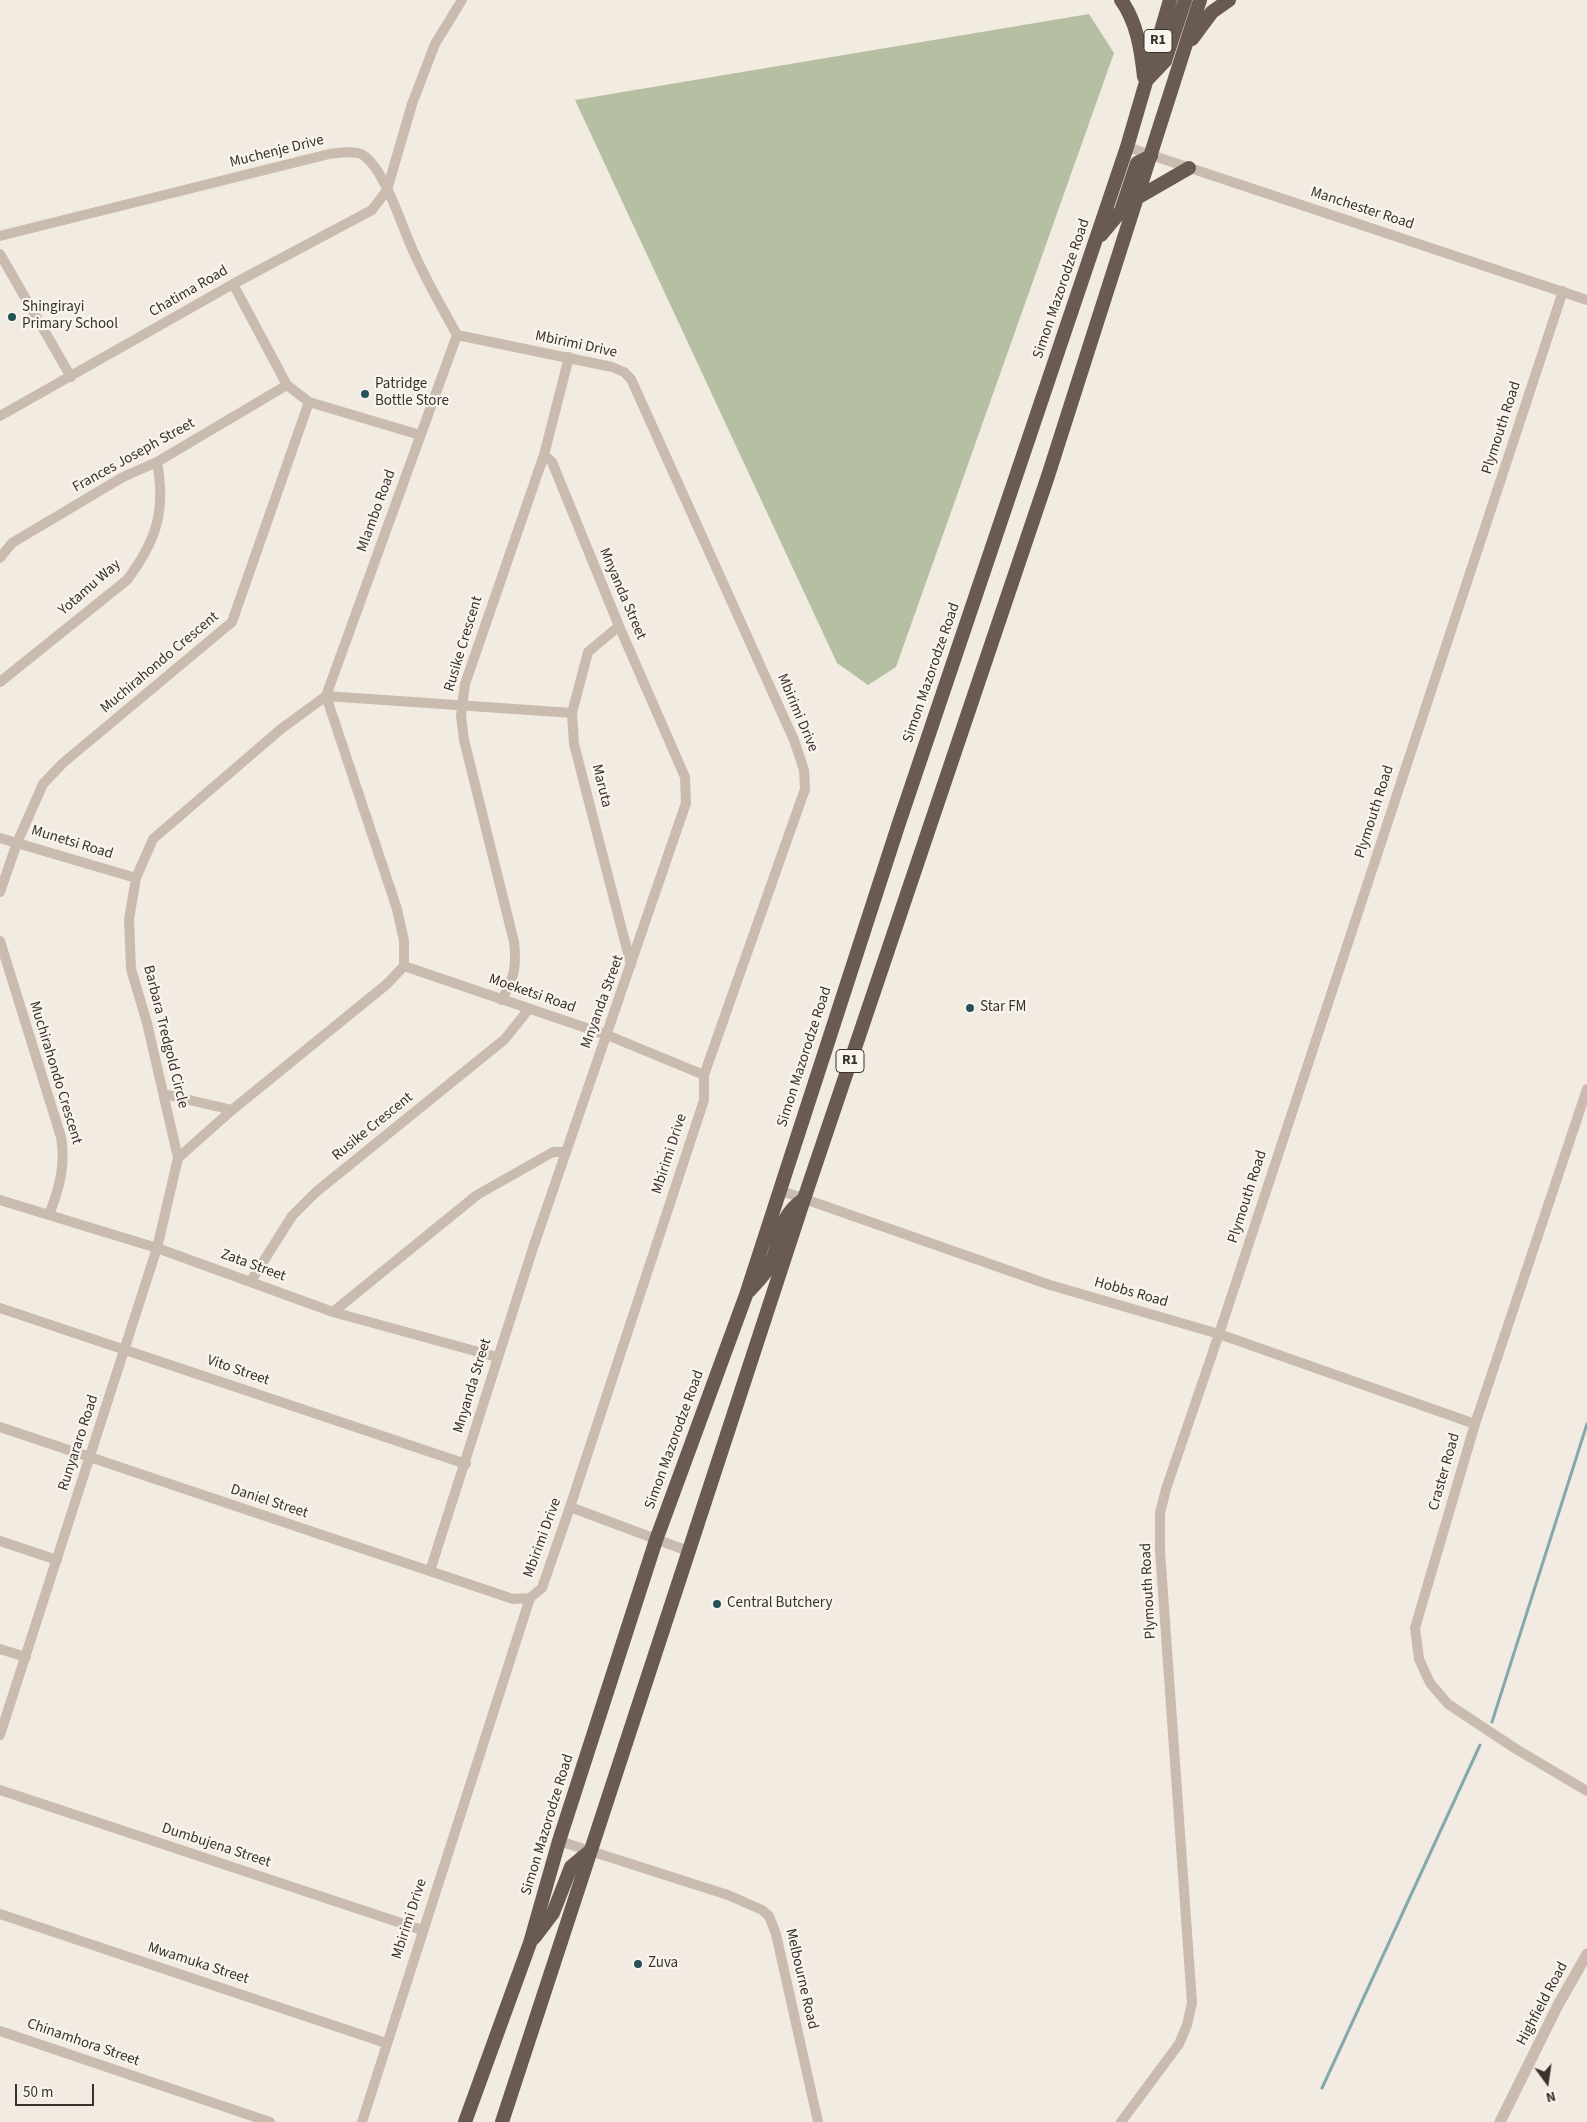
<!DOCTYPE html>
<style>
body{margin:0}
#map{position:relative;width:1587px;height:2122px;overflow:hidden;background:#f2ebe2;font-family:"Source Sans 3",sans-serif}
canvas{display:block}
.north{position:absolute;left:1522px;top:2057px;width:50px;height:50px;-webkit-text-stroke:4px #f9f5ee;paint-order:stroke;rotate:166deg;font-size:14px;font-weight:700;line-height:20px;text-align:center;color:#39312c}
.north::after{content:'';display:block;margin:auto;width:18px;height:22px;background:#39312c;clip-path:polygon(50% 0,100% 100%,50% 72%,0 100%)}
.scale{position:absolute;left:15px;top:2084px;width:79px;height:22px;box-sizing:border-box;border:2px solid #39312c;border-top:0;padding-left:6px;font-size:15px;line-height:18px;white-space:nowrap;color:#39312c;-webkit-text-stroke:4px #f9f5ee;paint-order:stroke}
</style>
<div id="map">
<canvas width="1587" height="2122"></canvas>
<div class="north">N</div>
<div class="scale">50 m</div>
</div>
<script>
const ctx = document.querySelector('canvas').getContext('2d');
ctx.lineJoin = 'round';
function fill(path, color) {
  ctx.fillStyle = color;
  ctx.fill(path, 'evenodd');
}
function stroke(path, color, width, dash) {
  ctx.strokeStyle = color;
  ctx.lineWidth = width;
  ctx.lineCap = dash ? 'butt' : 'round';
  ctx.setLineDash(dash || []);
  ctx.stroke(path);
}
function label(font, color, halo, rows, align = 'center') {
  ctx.font = font + ' "Source Sans 3",sans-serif';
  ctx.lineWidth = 4.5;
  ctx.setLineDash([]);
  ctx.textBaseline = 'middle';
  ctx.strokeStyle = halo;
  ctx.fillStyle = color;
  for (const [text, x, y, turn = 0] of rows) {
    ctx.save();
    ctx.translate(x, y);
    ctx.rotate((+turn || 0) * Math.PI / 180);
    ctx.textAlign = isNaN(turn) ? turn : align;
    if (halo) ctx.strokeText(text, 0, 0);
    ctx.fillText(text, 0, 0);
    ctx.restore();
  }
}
const green = new Path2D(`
 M1089,14L1114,53L896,667L868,685L837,663L575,100Z`);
const stream = new Path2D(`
 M1492,1722L1587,1424
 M1322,2088L1480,1745`);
const minor = new Path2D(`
 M1127,147L1587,300
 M0,236L329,154C338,153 355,150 363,155C386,170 403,232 416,257C428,284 443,309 457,335
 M0,254L71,377
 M233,284L287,385L309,402L420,435
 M457,335L326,696L572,713
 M0,416L233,284L372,210L387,190L412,104L435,44L462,0
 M0,558L12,543L123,477L157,462L287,385
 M619,626L588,652L572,713L574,744L631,965
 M0,682L127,580C157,540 166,510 157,462
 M326,696L397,909L404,941V966L387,984L232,1110L178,1158L147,1023L131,969L129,919L136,878L153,839L281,729Z
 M0,838L136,878
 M0,892L17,843L43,784L63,763L232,622L309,402
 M0,941L61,1137C66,1165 59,1189 49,1215
 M404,966L607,1035L704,1075
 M502,1000C514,977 517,968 514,942L464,740L461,715L465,684L544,455L569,357
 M1587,1089L1475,1424L1415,1628L1419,1659L1430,1683L1448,1704L1516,1749L1587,1791
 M164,1094L232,1110
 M779,1190L1050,1285L1219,1334L1475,1424
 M0,1200L157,1248L333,1312L497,1357
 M251,1281L292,1216L316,1192L505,1039L528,1010
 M0,1308L466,1464
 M333,1312L477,1195L553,1152H566
 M0,1427L513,1599L530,1598
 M570,1507L688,1551
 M0,1541L57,1560
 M430,1571L533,1248L686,803L685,777L619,626L552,462L544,455
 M0,1649L26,1657
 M0,1735L157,1248L178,1158
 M0,1790L422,1930
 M559,1841L728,1895L762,1910L769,1916L776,1934L818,2122
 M0,1914L386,2043
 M0,2031L270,2122
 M362,2122L530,1598L542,1588L570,1507L704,1100V1075L805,789L804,770L794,740L631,379L624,372L612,367L457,335
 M1121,2122L1179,2044L1187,2025L1192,2003L1160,1550V1513L1166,1489L1219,1334L1563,291`);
const tertiary = new Path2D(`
 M1500,2122L1558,2005L1587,1954`);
const trunk = new Path2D(`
 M1121,0C1137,22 1141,50 1144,77
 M1192,39L1212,12L1229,0
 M1147,80L1165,61L1185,0
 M1137,198L1189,168
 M1101,235L1121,211L1137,163L1151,156
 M749,1291C757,1282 766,1274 771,1263C782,1237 778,1216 804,1199
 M534,1938L553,1913L571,1867L589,1852
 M465,2122L530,1943L559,1841L656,1540L746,1295L899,823L1127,147L1170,0
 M502,2122L804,1199L1048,476L1200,0`);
const markers = [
 [12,317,5,"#255157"],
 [365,394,5,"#255157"],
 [970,1008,5,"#255157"],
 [717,1604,5,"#255157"],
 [638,1964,5,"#255157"]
];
const shields = [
 [1158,41,28],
 [850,1061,28]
];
const shieldNames = [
 ["R1",1158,41],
 ["R1",850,1061]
];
const streetNames = [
 ["Muchenje Drive",277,152,-14],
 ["Manchester Road",1362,209,18],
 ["Simon Mazorodze Road",1062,289,-71],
 ["Chatima Road",189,292,-30],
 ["Mbirimi Drive",576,345,12],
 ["Plymouth Road",1502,428,-72],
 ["Frances Joseph Street",134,456,-29],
 ["Mlambo Road",377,511,-70],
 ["Yotamu Way",90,588,-41],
 ["Mnyanda Street",622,594,67],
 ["Rusike Crescent",464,644,-73],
 ["Muchirahondo Crescent",160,663,-40],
 ["Simon Mazorodze Road",932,673,-71],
 ["Mbirimi Drive",797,713,67],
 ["Maruta",601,786,76],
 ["Plymouth Road",1375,812,-72],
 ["Munetsi Road",72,843,17],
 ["Moeketsi Road",532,994,19],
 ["Mnyanda Street",603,1002,-70],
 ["Barbara Tredgold Circle",165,1037,76],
 ["Simon Mazorodze Road",805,1057,-72],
 ["Muchirahondo Crescent",55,1073,73],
 ["Rusike Crescent",373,1127,-39],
 ["Mbirimi Drive",670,1154,-72],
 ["Plymouth Road",1248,1197,-72],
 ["Zata Street",253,1266,20],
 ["Hobbs Road",1131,1293,16],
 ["Vito Street",238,1371,19],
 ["Mnyanda Street",473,1386,-73],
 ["Simon Mazorodze Road",675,1440,-70],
 ["Runyararo Road",79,1443,-72],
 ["Craster Road",1445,1472,-74],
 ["Daniel Street",269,1502,18],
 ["Mbirimi Drive",543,1538,-70],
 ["Plymouth Road",1149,1591,-93],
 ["Simon Mazorodze Road",548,1825,-73],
 ["Dumbujena Street",216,1846,18],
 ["Mbirimi Drive",410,1919,-72],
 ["Mwamuka Street",198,1964,18],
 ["Melbourne Road",801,1979,77],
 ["Highfield Road",1543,2004,-62],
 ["Chinamhora Street",83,2043,19]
];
const poiNames = [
 ["Shingirayi",22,308],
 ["Primary School",22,325],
 ["Patridge",375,385],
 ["Bottle Store",375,402],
 ["Star FM",980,1008],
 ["Central Butchery",727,1604],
 ["Zuva",648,1964]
];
fill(green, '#b5c0a3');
stroke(stream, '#84a9ac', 3);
stroke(minor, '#c9bcaf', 10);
stroke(tertiary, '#c9bcaf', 11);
stroke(trunk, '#695a52', 14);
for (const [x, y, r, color] of markers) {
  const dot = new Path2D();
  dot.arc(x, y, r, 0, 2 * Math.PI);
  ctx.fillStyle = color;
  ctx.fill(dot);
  stroke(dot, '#f9f5ee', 2);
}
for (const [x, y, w] of shields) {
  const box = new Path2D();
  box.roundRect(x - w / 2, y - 11.5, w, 23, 4);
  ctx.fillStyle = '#f9f5ee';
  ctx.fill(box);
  stroke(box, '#39312c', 1);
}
label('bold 14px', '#39312c', null, shieldNames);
label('15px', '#39312c', '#f9f5ee', streetNames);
label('15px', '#39312c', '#f9f5ee', poiNames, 'left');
</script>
